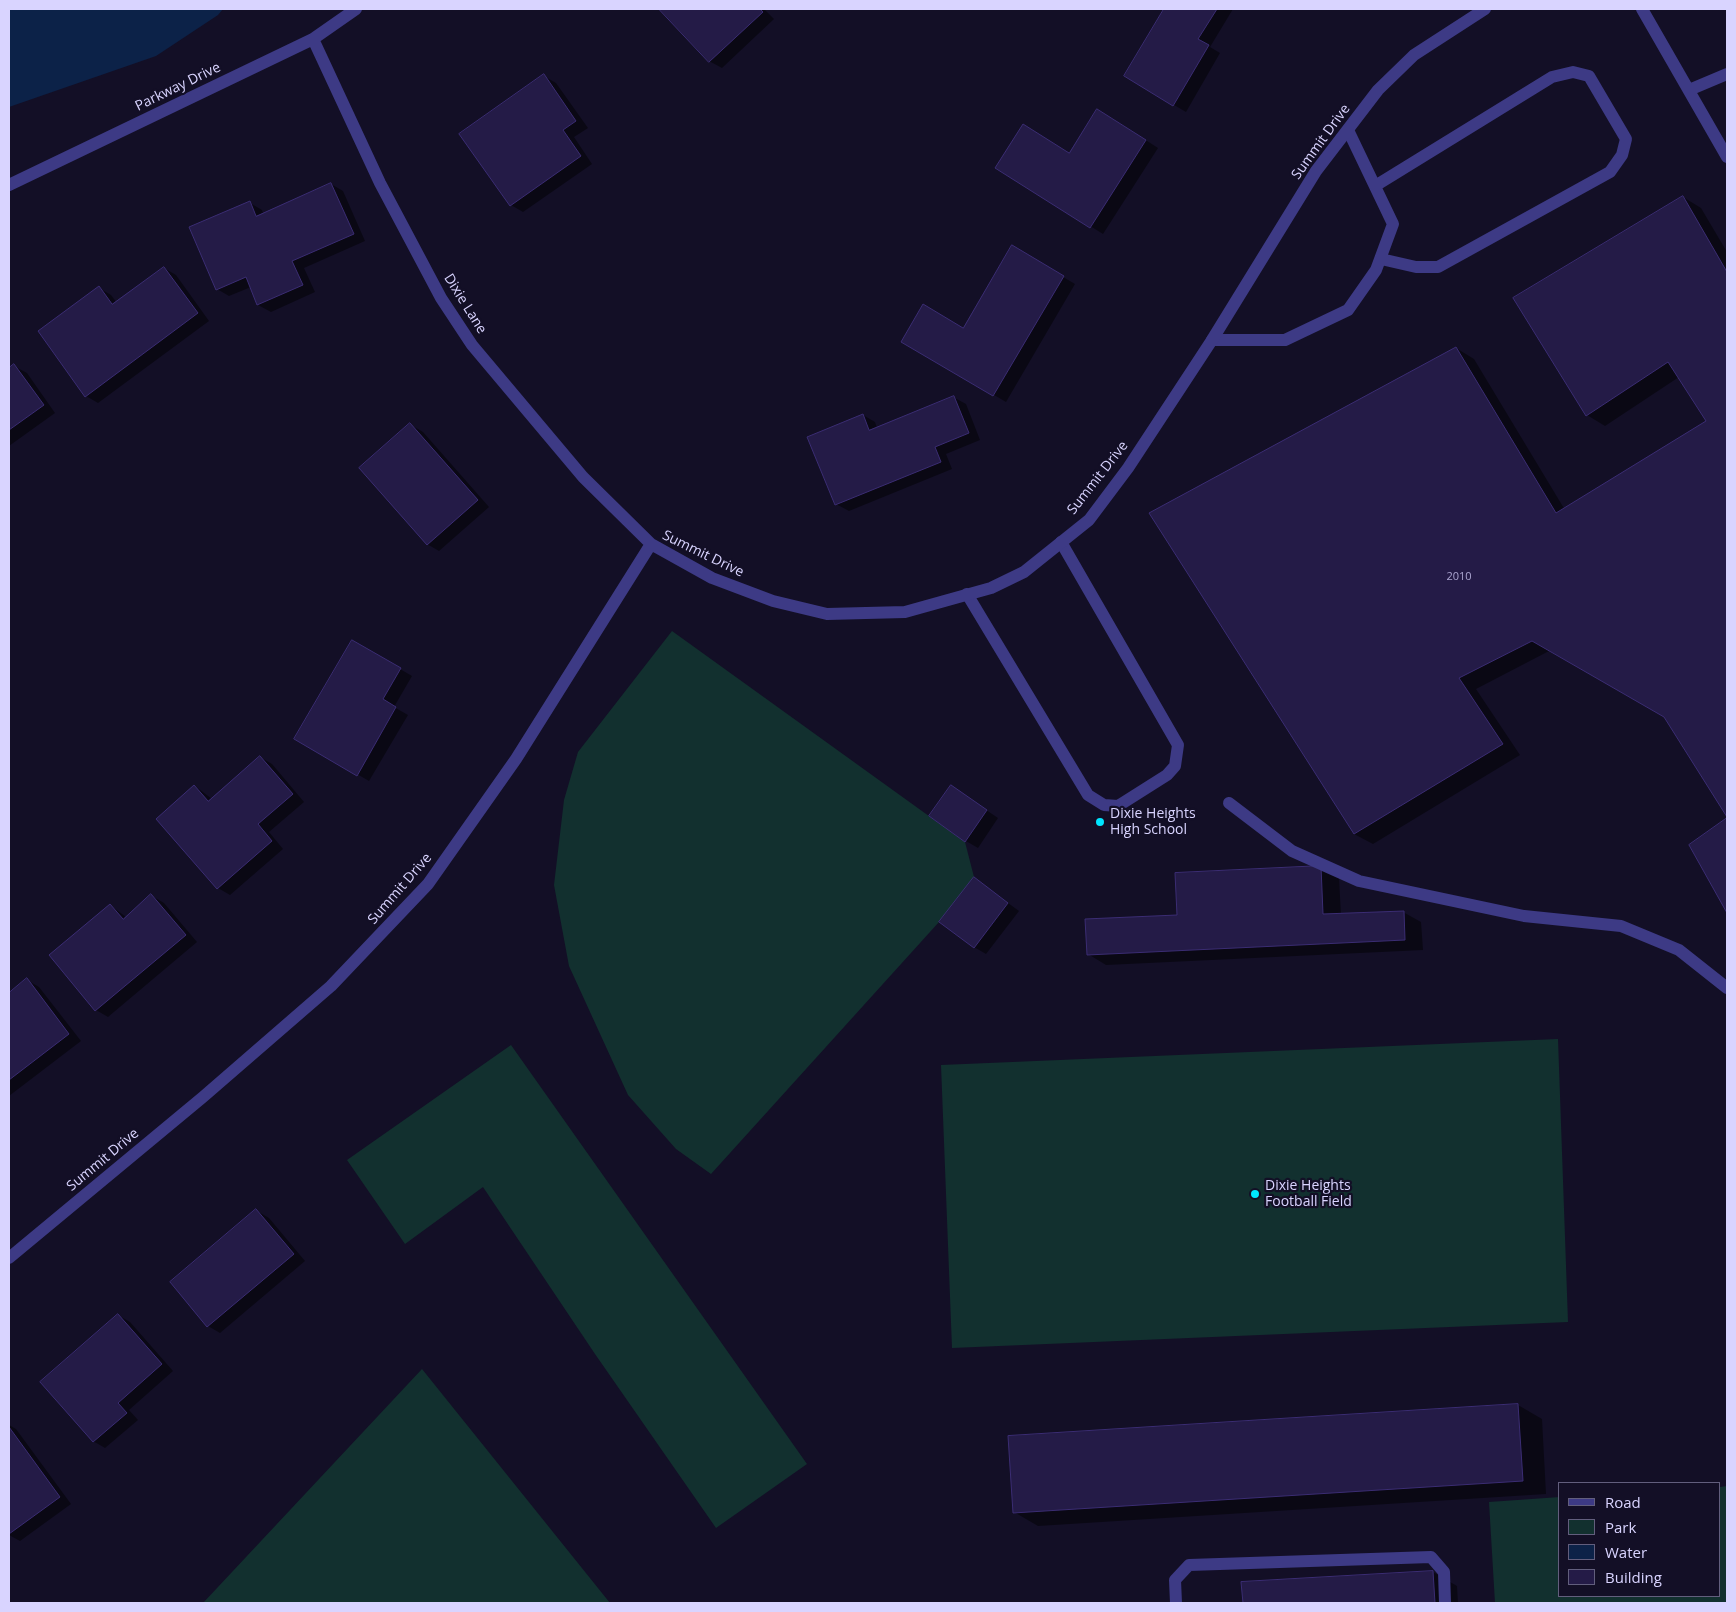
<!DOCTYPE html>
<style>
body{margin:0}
#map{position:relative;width:1736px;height:1612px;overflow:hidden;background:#130f26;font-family:"Open Sans",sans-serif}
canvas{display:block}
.frame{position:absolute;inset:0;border:10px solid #d9d4ff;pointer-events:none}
.legend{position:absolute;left:1558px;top:1482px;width:162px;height:115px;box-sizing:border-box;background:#130f26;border:1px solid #625e7d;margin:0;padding:6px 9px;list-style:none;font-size:15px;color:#d9d4ff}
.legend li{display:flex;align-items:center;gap:10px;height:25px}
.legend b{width:25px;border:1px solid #625e7d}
</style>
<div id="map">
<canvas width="1736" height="1612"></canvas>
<div class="frame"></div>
<ul class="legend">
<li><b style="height:6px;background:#3d3a85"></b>Road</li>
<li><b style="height:14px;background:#12302f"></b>Park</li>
<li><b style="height:14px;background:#0c2248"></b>Water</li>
<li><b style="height:14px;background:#241b47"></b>Building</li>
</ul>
</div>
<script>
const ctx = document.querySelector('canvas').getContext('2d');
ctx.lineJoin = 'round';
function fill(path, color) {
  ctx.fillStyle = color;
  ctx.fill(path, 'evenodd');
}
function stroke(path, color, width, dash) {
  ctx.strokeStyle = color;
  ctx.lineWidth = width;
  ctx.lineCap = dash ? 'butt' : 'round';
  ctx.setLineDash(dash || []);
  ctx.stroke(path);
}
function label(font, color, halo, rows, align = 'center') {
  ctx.font = font + ' "Open Sans",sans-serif';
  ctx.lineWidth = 4.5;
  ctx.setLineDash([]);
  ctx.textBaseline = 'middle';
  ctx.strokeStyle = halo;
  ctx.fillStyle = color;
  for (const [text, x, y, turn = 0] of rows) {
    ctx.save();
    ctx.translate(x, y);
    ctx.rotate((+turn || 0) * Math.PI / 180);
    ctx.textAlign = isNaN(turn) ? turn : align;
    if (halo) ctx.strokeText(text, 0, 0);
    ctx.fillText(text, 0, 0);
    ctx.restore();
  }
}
const green = new Path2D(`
 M672,631L965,842L974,877L939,922L711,1174L676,1149L628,1095L569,966L554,885L564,800L578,752Z
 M1558,1039L1568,1322L952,1348L941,1065Z
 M511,1045L807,1464L716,1528L595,1354L483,1187L405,1244L347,1160Z
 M422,1369L610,1603H203Z
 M1727,1486V1603H1495L1489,1502L1560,1497V1596H1720V1487Z`);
const water = new Path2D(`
 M9,9H223L218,15L156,56L9,107Z`);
const shadow = new Path2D(`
 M661,9H764L774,19L722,68L709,61Z
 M1165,9H1233L1210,47L1220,53L1186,112L1125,76Z
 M544,76L556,83L588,128L574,137L592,164L523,212L511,205Z
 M1110,117L1158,148L1103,234L997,168L1069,154Z
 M331,184L343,191L365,241L304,268L315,292L271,312L258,305L251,287L229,296L217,289L250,203L262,210L263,214Z
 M1683,197L1701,208L1727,252V815L1665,716L1551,650L1476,689L1520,755L1373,844L1354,834L1456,348L1474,359L1565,510L1708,421L1679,377L1605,426L1587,415Z
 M1012,247L1075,284L1006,402L903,341L964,329Z
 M164,268L176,275L209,321L98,403L86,396L99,288L111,295L117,303Z
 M14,366L27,373L55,413L9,446V370Z
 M953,397L966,404L980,440L946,454L952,469L849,511L836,504L863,415L875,422L877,428Z
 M411,425L423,432L489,507L439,551L427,544Z
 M352,641L412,676L394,707L408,715L369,781L295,738Z
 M260,757L272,764L304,802L269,832L283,849L230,895L218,888L195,786L212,799Z
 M952,787L998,818L978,848L966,841Z
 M1727,819V910L1691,846Z
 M1321,867L1339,878L1341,915L1403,912L1421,922L1423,950L1106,965L1088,954L1178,916Z
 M975,879L1019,911L986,954L974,947Z
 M152,896L164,903L197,942L108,1017L96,1010L110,905L126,917Z
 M27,980L39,987L81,1041L9,1096V994Z
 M257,1211L269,1218L305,1261L220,1333L208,1326Z
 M118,1315L130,1322L173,1371L129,1410L138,1420L105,1448L93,1441Z
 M1518,1405L1542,1419L1546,1494L1038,1526L1014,1512Z
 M9,1425L16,1429L71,1504L20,1541L9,1535Z
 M1433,1572L1457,1586L1458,1603H1244L1243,1583Z`);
const building = new Path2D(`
 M659,9H760L763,12L709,62Z
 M1164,9H1217L1198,39L1209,45L1173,106L1124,76Z
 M544,74L576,121L563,130L581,156L510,206L459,134Z
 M1097,109L1146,140L1090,228L995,168L1023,124L1069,153Z
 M331,183L354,234L292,261L303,285L257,305L246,277L216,290L189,227L250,201L256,216Z
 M1683,196L1727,272V817L1664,717L1532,641L1459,678L1503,744L1354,834L1149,513L1456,347L1556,513L1706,421L1668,362L1586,416L1513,298Z
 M1012,245L1064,276L993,396L901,342L923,304L963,328Z
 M164,267L198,313L85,397L38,331L99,286L112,304Z
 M14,364L44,405L9,430V368Z
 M954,396L969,433L935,447L941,462L835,505L807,437L863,414L869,430Z
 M410,423L478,500L427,545L359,468Z
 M352,640L401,668L383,699L396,707L357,776L294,739Z
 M260,756L293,794L258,824L272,841L217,889L156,819L194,785L208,801Z
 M951,785L987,810L965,842L929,816Z
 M1727,818V913L1689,845Z
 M1321,866L1323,914L1404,911L1405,940L1087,955L1085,919L1177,915L1175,873Z
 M974,877L1008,903L974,948L939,922Z
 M151,894L186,935L95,1011L49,955L110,904L123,919Z
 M27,978L69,1034L9,1080V993Z
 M256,1209L294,1254L207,1327L170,1282Z
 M118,1314L162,1364L118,1403L127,1413L93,1442L40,1382Z
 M1518,1404L1523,1481L1013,1513L1008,1436Z
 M9,1427L60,1497L9,1534Z
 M1433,1571L1435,1603H1243L1241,1582Z`);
const service = new Path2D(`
 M1642,9L1727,157
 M1689,90L1727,74
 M1375,186L1552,77L1573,72L1589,76L1626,139L1622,155L1610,172L1438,267H1416L1381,259
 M1212,340H1285L1348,310L1376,270L1393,224L1348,130
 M967,594L1088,795L1104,805L1118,806L1167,775L1175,766L1178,745L1061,542
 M1176,1603L1175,1580L1189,1565L1431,1557L1444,1572L1445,1603`);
const pedestrian = new Path2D(`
 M1229,803L1292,851L1359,881L1524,916L1621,926L1679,950L1727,988`);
const minor = new Path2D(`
 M313,39L380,183L441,298L472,345L583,477L651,544L712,578L773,601L827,614L905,612L991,588L1024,572L1089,520L1128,468L1212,340L1316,171L1378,90L1414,55L1485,9
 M9,185L313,39L356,9
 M9,1258L203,1097L331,986L428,884L516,759L651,544`);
const markers = [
 [1100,822,5,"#00e5ff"],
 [1255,1194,5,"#00e5ff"]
];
const numberNames = [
 ["2010",1459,577]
];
const streetNames = [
 ["Parkway Drive",178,87,-26],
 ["Summit Drive",1321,142,-54],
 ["Dixie Lane",465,304,58],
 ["Summit Drive",1098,478,-52],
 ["Summit Drive",703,554,26],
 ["Summit Drive",400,889,-49],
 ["Summit Drive",103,1160,-40]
];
const poiNames = [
 ["Dixie Heights",1110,814],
 ["High School",1110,830],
 ["Dixie Heights",1265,1186],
 ["Football Field",1265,1202]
];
fill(green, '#12302f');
fill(water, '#0c2248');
fill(shadow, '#0007');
fill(building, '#241b47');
stroke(building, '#3b2d73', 1);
stroke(service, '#3d3a85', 12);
stroke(pedestrian, '#3d3a85', 12);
stroke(minor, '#3d3a85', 12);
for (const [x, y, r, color] of markers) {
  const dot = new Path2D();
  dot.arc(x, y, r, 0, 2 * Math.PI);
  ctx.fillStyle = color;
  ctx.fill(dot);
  stroke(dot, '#130f26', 2);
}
label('11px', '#aca6d1', null, numberNames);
label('14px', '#d9d4ff', '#130f26', streetNames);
label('14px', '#d9d4ff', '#130f26', poiNames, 'left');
</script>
